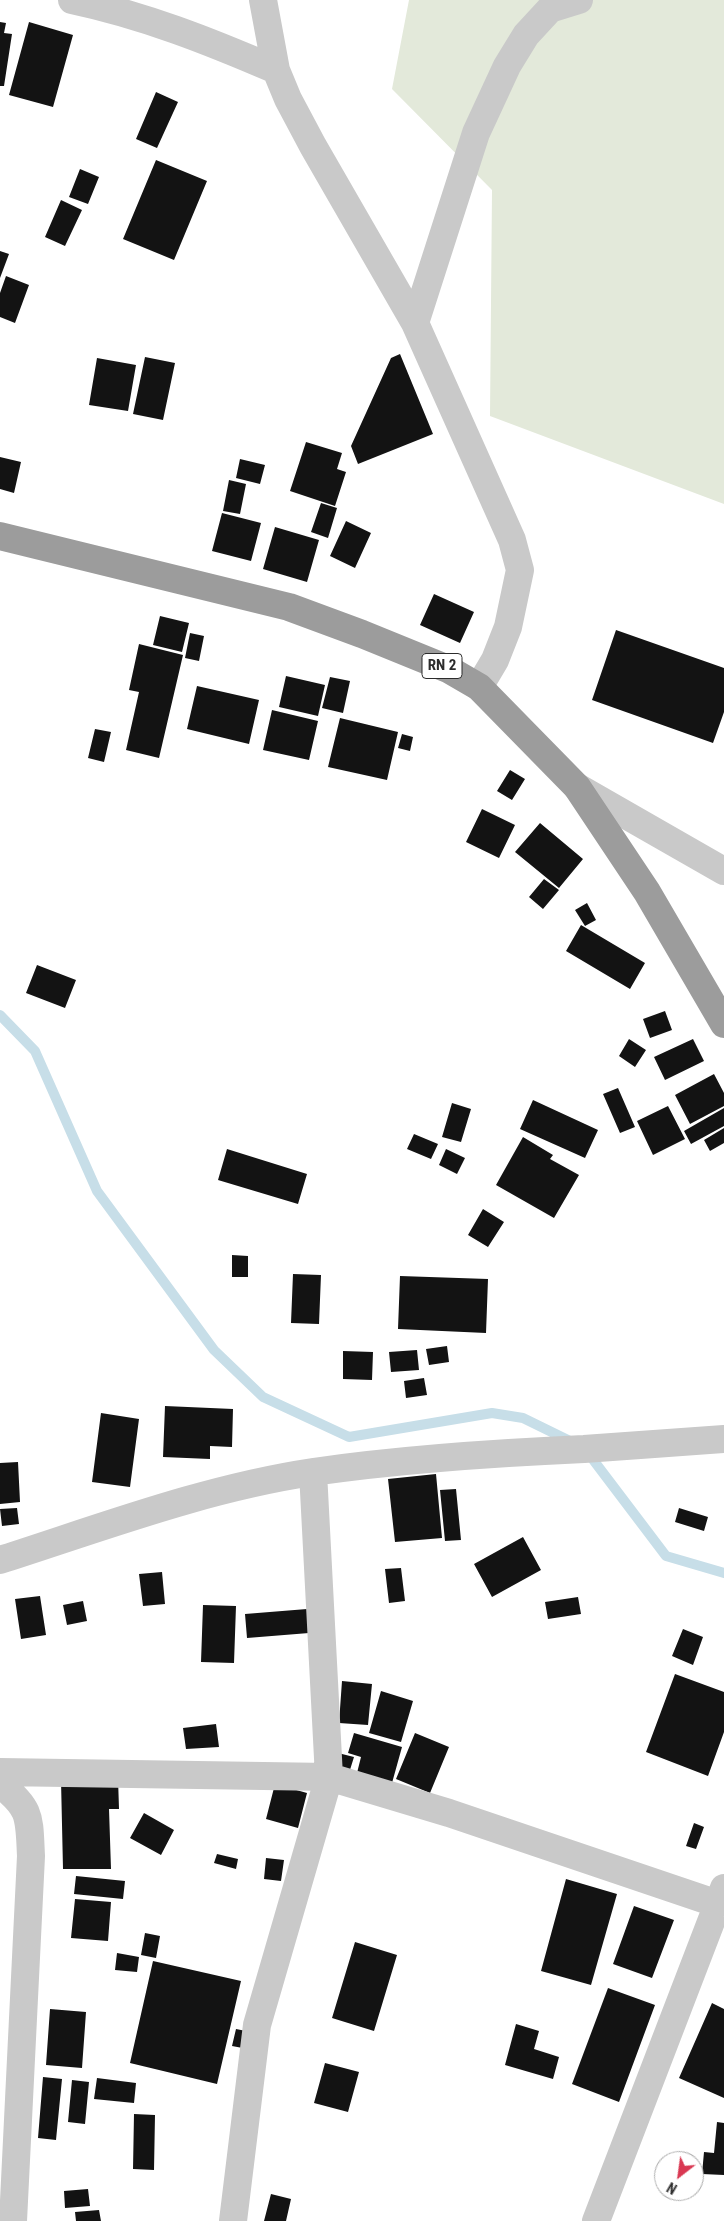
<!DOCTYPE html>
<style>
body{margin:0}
#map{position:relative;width:724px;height:2221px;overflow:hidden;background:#fff;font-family:"Roboto Condensed",sans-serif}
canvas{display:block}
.north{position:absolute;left:654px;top:2151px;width:50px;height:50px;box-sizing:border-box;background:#fff;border:1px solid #ababab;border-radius:50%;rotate:210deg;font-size:14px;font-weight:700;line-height:20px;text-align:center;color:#2c2c2c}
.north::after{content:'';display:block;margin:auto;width:18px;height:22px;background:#d93852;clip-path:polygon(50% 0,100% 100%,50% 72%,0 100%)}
</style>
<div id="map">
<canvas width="724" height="2221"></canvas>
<div class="north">N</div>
</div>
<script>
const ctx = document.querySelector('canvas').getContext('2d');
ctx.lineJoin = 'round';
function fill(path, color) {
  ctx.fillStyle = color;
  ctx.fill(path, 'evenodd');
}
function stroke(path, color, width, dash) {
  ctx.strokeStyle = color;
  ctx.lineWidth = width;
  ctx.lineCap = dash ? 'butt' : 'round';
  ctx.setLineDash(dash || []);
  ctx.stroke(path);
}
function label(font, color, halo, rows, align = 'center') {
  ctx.font = font + ' "Roboto Condensed",sans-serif';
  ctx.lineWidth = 5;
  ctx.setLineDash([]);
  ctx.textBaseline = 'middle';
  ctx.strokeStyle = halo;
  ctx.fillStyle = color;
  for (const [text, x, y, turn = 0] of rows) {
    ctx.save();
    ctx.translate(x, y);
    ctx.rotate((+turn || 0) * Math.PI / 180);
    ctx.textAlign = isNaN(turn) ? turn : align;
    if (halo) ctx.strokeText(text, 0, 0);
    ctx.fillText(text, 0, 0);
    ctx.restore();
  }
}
const green = new Path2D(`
 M409,0H724V504L490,416L492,190L392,89Z`);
const stream = new Path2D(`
 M0,1015L35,1051L97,1191L214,1350L263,1397L349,1437L492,1413L523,1418L572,1442
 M588,1453L666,1556L724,1573`);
const building = new Path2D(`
 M0,22L6,23L4,33L12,34L4,86H0Z
 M29,22L73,35L53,107L9,95Z
 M156,92L178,102L157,148L136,139Z
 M156,160L207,181L174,260L123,239Z
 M80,169L99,177L88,204L69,197Z
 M61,200L82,210L65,246L45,237Z
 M0,251L9,254L0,278Z
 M6,276L29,285L15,323L0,317V293Z
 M400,354L433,434L358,464L351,446L391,358Z
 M145,357L175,363L163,420L133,414Z
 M97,358L136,365L128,411L89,405Z
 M306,442L342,453L337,469L346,472L335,506L290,491Z
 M0,457L21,462L14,493L0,489Z
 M240,459L265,465L260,484L236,478Z
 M229,480L246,484L240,514L223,511Z
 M321,503L337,508L328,538L311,532Z
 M222,513L261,523L251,561L212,551Z
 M346,521L371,533L355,568L330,556Z
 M275,527L319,540L307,582L263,569Z
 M434,594L474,612L460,643L420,625Z
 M160,616L189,623L182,652L153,645Z
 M616,630L724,668V712L713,743L592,700Z
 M190,633L204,636L199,661L185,658Z
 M139,644L183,655L159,758L126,750L139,692L129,690Z
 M286,676L325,685L318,716L279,707Z
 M330,677L350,681L343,713L322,708Z
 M197,686L259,700L249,744L187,729Z
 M272,710L318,721L309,760L263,750Z
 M340,718L398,732L387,780L328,767Z
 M95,729L111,732L104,762L88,758Z
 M402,734L413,737L410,751L398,748Z
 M510,770L525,779L512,800L497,791Z
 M482,809L515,825L499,858L466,842Z
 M540,823L583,859L559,888L515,852Z
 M544,879L559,890L543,909L529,897Z
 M587,903L596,920L585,926L575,910Z
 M581,925L645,963L630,989L566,951Z
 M37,965L76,980L65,1008L26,993Z
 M665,1011L672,1030L650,1038L643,1019Z
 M629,1039L646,1050L635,1067L619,1056Z
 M693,1039L704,1061L665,1080L654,1057Z
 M714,1074L724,1093V1106L690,1124L675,1095Z
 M618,1088L635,1127L620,1133L603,1094Z
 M533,1100L598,1130L585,1158L520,1129Z
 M452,1103L471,1109L461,1142L442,1137Z
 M668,1106L685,1139L653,1155L637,1121Z
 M724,1108V1126L691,1144L684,1131Z
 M724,1128V1143L710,1151L704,1140Z
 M414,1134L438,1144L431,1159L407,1149Z
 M523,1137L553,1155L550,1159L579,1175L554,1218L496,1185Z
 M227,1149L307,1174L298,1204L218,1180Z
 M446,1149L465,1158L457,1174L439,1165Z
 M483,1209L504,1222L488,1247L468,1235Z
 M232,1255L248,1256V1277H232Z
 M293,1274L321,1275L319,1324L291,1323Z
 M400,1276L488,1279L486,1333L398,1329Z
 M447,1346L449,1362L429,1365L426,1349Z
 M417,1350L419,1370L391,1372L389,1352Z
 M343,1351L373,1352L372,1380L343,1379Z
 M424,1378L427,1395L406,1398L404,1381Z
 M165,1406L233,1409L232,1447L210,1446V1459L163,1457Z
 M101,1413L139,1419L130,1487L92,1482Z
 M18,1462L20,1502L0,1504V1463Z
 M436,1474L442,1538L395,1542L388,1479Z
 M456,1489L461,1540L445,1541L440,1490Z
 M17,1508L19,1524L2,1526L0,1509Z
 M679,1508L708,1517L704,1531L675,1522Z
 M523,1537L541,1570L492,1597L474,1564Z
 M401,1568L405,1601L389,1603L385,1569Z
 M162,1572L165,1604L143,1606L139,1574Z
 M40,1596L46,1635L21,1639L15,1599Z
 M578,1597L581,1614L548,1619L545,1602Z
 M83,1601L87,1621L67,1625L63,1605Z
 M203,1605L236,1606L234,1663L201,1662Z
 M307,1609L309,1633L247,1638L245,1614Z
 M683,1629L703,1637L693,1665L672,1656Z
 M675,1674L724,1692V1732L708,1776L646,1752Z
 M342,1681L372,1684L368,1725L339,1723Z
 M381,1691L413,1701L401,1742L369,1733Z
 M216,1724L219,1747L186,1749L183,1728Z
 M354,1733L402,1747L392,1783L357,1773L361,1757L348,1753Z
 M415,1733L449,1747L430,1793L396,1779Z
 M338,1753L354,1757L349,1773L333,1769Z
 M118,1778L119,1809H109L111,1869H63L61,1780Z
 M275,1784L307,1793L298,1828L266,1819Z
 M144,1813L174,1830L161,1855L130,1838Z
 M694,1823L704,1827L696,1849L686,1846Z
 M217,1854L238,1859L236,1869L214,1863Z
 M266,1858L284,1860L281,1881L264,1879Z
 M76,1876L125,1881L123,1899L74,1894Z
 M566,1879L617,1894L591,1985L541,1971Z
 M75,1899L111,1902L108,1941L71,1938Z
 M634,1906L674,1920L652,1978L613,1964Z
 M145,1933L160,1936L156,1958L141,1955Z
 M355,1942L397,1955L374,2031L332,2018Z
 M117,1953L139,1957L137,1972L115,1970Z
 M153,1961L241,1981L217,2084L130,2063Z
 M608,1988L655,2005L619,2102L572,2084Z
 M712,2003L724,2009V2098L679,2078Z
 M50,2009L86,2012L82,2068L46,2065Z
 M516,2024L539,2031L534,2049L559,2057L553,2079L505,2065Z
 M236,2029L251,2032L248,2049L232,2046Z
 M325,2063L359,2072L348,2112L314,2103Z
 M43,2077L62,2079L56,2140L38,2138Z
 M97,2078L136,2083L134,2103L94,2099Z
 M72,2080L89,2082L85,2124L68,2122Z
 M134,2114L155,2115L154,2170L133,2169Z
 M717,2122L724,2123V2175L702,2174L704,2152L714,2153Z
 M88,2189L90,2206L65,2208L64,2191Z
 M271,2194L291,2199L286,2221H264Z
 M99,2210L101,2221H76L75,2212Z`);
const minor = new Path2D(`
 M72,0C143,15 209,41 276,70
 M263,0L276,70L288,99L313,146L415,323L512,540L520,570L508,627L495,660L479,687
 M415,323L476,133L507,66L526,35L550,9L579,0
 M577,787L724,871
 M0,1560C103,1527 206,1488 313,1472C403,1459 494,1453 584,1449C631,1446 677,1442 724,1439
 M0,1772L329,1777L449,1813L718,1904
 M0,1784C32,1809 29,1818 31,1856L13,2221
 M233,2221L257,2025L329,1777L313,1472
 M596,2221L724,1888`);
const trunk = new Path2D(`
 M0,536L289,607L362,634L448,669L479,687L577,787L647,892L724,1024`);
const shields = [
 [442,666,40]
];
const shieldNames = [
 ["RN 2",442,666]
];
fill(green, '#e3e9da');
stroke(stream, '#c7dee8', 10);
fill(building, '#131313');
stroke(minor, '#c9c9c9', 28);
stroke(trunk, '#9c9c9c', 28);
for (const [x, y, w] of shields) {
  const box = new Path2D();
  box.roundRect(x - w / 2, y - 12.5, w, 25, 4);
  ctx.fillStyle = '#fff';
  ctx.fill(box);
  stroke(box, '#2c2c2c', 1);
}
label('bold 15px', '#2c2c2c', null, shieldNames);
</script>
